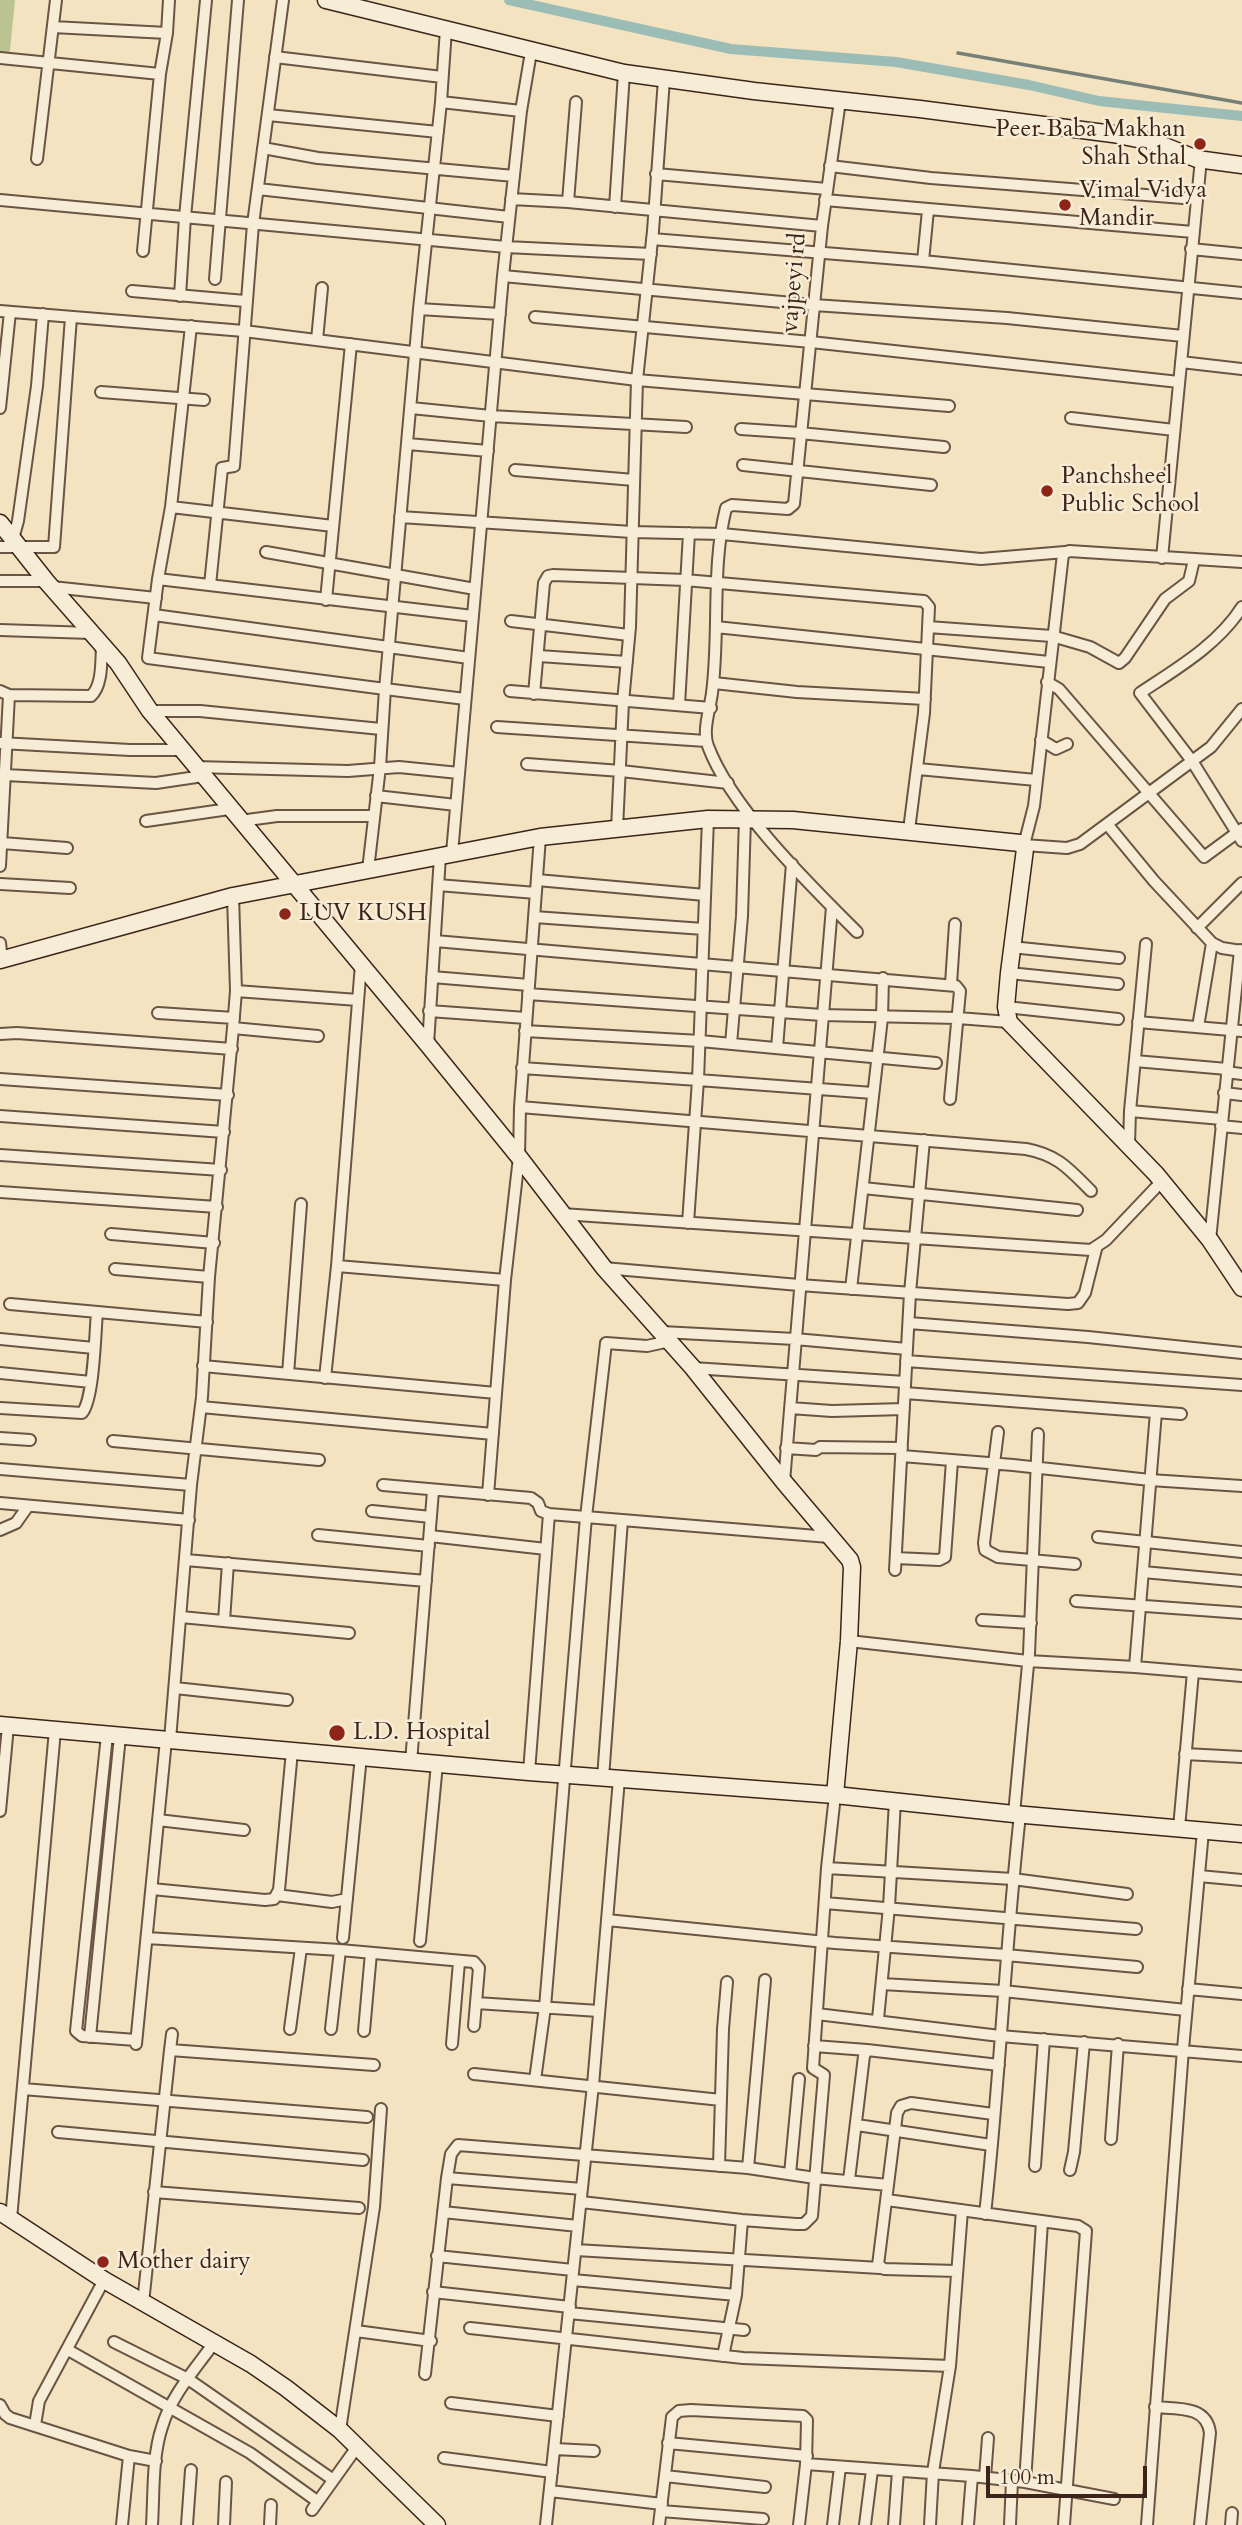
<!DOCTYPE html>
<style>
body{margin:0}
#map{position:relative;width:1242px;height:2525px;overflow:hidden;background:#f3e3c0;font-family:Cardo,serif}
canvas{display:block}
.scale{position:absolute;left:986px;top:2466px;width:161px;height:32px;box-sizing:border-box;border:4px solid #3d241b;border-top:0;padding-left:9px;font-size:21px;line-height:24px;white-space:nowrap;color:#3d241b;-webkit-text-stroke:5px #f7edd6;paint-order:stroke}
</style>
<div id="map">
<canvas width="1242" height="2525"></canvas>
<div class="scale">100 m</div>
</div>
<script>
const ctx = document.querySelector('canvas').getContext('2d');
ctx.lineJoin = 'round';
function fill(path, color) {
  ctx.fillStyle = color;
  ctx.fill(path, 'evenodd');
}
function stroke(path, color, width, dash) {
  ctx.strokeStyle = color;
  ctx.lineWidth = width;
  ctx.lineCap = dash ? 'butt' : 'round';
  ctx.setLineDash(dash || []);
  ctx.stroke(path);
}
function label(font, color, halo, rows, align = 'center') {
  ctx.font = font + ' Cardo,serif';
  ctx.lineWidth = 5;
  ctx.setLineDash([]);
  ctx.textBaseline = 'middle';
  ctx.strokeStyle = halo;
  ctx.fillStyle = color;
  for (const [text, x, y, turn = 0] of rows) {
    ctx.save();
    ctx.translate(x, y);
    ctx.rotate((+turn || 0) * Math.PI / 180);
    ctx.textAlign = isNaN(turn) ? turn : align;
    if (halo) ctx.strokeText(text, 0, 0);
    ctx.fillText(text, 0, 0);
    ctx.restore();
  }
}
const green = new Path2D(`
 M0,0H15L9,60L0,59Z`);
const stream = new Path2D(`
 M958,53L1242,103`);
const canal = new Path2D(`
 M509,0L731,49L896,62L1029,85L1099,101L1242,116`);
const street = new Path2D(`
 M53,27L167,33
 M275,57L442,77
 M0,58L160,74
 M840,101L822,226L794,504L788,509L732,505L726,508C711,567 720,633 712,693C710,709 702,731 708,746C731,808 809,884 857,932
 M441,102L446,29
 M268,115L438,132
 M263,148L318,158L514,176
 M37,159L56,0
 M830,166L931,178L1196,199
 M656,174L827,189
 M258,189L509,217
 M511,199L568,202L822,226
 M0,200L506,247L651,254
 M825,200L1193,232
 M568,202L576,102
 M615,207L624,73
 M652,239L923,261L1242,293
 M1191,249L1242,254
 M143,251L160,74L167,33L169,0
 M923,261L928,210
 M503,276L814,305L1007,318L1183,336
 M215,279L238,0
 M132,291L245,301
 M180,296L185,217L206,0
 M419,309L500,314
 M0,311L244,331L637,380L949,406
 M535,317L811,342L1179,382
 M191,326L171,507L158,579L148,658L385,689L380,767L368,870
 M317,340L322,288
 M1181,362L1242,369
 M101,392L204,400
 M0,408L10,312
 M411,408L491,416L686,427
 M1071,418L1174,430
 M741,429L800,433L944,447
 M408,444L488,451
 M743,465L931,485
 M515,470L634,480
 M171,507L333,526
 M400,517L632,532L722,534L981,559L1065,552
 M13,539L18,521L37,386L43,314
 M0,547H54L71,317
 M266,552L475,589
 M1162,558L1201,159
 M1242,562L1069,551L1063,554L1034,806L1024,845L1067,848L1080,844L1211,747L1242,709
 M158,579L473,616
 M0,581H46
 M210,585L222,468L234,466L253,224L283,0
 M52,587L156,598
 M326,600L351,344
 M1242,607C1218,645 1176,669 1140,693L1192,761L1242,841
 M154,615L469,658
 M511,621L629,635
 M716,627L1049,662
 M928,627L1052,636L1090,647L1119,663L1125,658L1165,599L1189,581L1194,560
 M0,630L91,633
 M539,656L627,662
 M1047,682L1059,689L1204,857L1242,829
 M714,683L797,692L925,699
 M0,691L9,695L91,696C103,685 101,660 102,645
 M510,691L711,708
 M534,694L544,583L548,576L553,575L685,580L924,601L929,607L924,713L909,830
 M465,699L385,689L419,309L441,102L521,111
 M679,705L689,533
 M150,711H200L381,729
 M497,727L706,741
 M1041,740L1056,749L1067,744
 M0,743L130,750H181
 M527,764L621,771L728,783
 M195,767L348,771L399,767L459,773
 M918,769L1036,780
 M6,775L156,783L203,776
 M376,796L456,805
 M708,819L698,1080L873,1093
 M146,821L229,809
 M240,821L277,816H373
 M1107,824L1154,881L1212,943L1222,948L1242,951
 M617,829L623,702L630,627L637,380L653,231L664,79
 M2,843L67,848
 M452,853L503,276L521,111L531,52
 M0,866L9,695
 M537,880L705,895
 M0,884L70,888
 M438,885L536,893
 M534,917L704,929
 M1197,928L1242,883
 M435,941L956,986L960,991L950,1099
 M0,943L2,960
 M1011,947L1119,958
 M1009,973L1118,984
 M432,977L529,985
 M951,984L955,924
 M236,991L358,1000
 M528,994L822,1015L958,1018L1009,1022
 M1006,1007L1118,1019
 M429,1011L526,1018
 M158,1013L234,1018
 M1138,1022L1242,1031
 M1198,1027L1212,943
 M233,1028L318,1036
 M525,1031L700,1041L936,1063
 M0,1034L17,1033L232,1049
 M731,1044L742,916L745,819
 M428,1045L440,856
 M777,1048L792,864
 M1135,1061L1227,1069
 M522,1068L698,1080L688,1223
 M1226,1072L1242,1074
 M0,1079L228,1095
 M1224,1093L1242,1095
 M520,1107L1026,1149C1058,1155 1069,1169 1091,1191
 M1130,1111L1222,1119
 M0,1116L224,1132
 M1221,1126L1242,1128
 M1129,1145L1130,1111L1146,944
 M0,1155L221,1170
 M863,1188L1077,1210
 M0,1192L217,1207
 M562,1214L1091,1250L1106,1240L1162,1181
 M111,1234L214,1243
 M1210,1240L1240,950
 M337,1266L505,1280
 M604,1268L799,1285L1068,1304L1078,1303L1085,1293L1096,1249
 M115,1269L209,1277
 M851,1289L882,1018L883,978
 M10,1304L207,1322
 M909,1323L1088,1337L1242,1353
 M662,1332L795,1339L907,1349
 M0,1339L94,1348
 M906,1361L1242,1385
 M203,1366L496,1393
 M693,1368L905,1382
 M0,1373L91,1382
 M288,1374L301,1204
 M325,1378L337,1266L361,964
 M905,1393L1181,1414
 M201,1407L493,1434
 M0,1408L82,1413C94,1399 95,1334 97,1312
 M790,1408L832,1411L904,1409
 M998,1432L984,1543L985,1550L998,1557L1075,1564
 M0,1438L30,1440
 M113,1441L319,1460
 M786,1448L816,1450L820,1447L902,1448
 M902,1456L1013,1465L1150,1480L1242,1486
 M0,1469L191,1485
 M784,1482L832,907
 M383,1485L531,1498L538,1503L541,1511L549,1514L829,1537
 M488,1495L505,1280L519,1157L520,1107L540,837
 M0,1503L189,1520
 M372,1511L431,1517
 M0,1530L16,1523L28,1506
 M318,1535L429,1546
 M430,1536L546,1549
 M1098,1537L1242,1552
 M896,1558L939,1560L945,1557L952,1461
 M186,1560L426,1581
 M895,1570L910,1293L924,1140
 M1143,1572L1242,1581
 M1076,1601L1242,1613
 M181,1617L349,1633
 M982,1620L1031,1623
 M224,1621L228,1563
 M849,1641L1028,1661L1135,1667L1156,1412
 M1135,1667L1242,1676
 M175,1688L287,1700
 M107,1735L76,2031L82,2036L136,2040
 M170,1740L191,1485L202,1397L209,1277L233,1028L236,991L233,896
 M1185,1754L1242,1757
 M411,1762L433,1491
 M529,1772L549,1514
 M603,1778L622,1520
 M0,1811L8,1726
 M1014,1814L1029,1654L1038,1434
 M158,1820L244,1830
 M1179,1828L1193,1672
 M827,1868L1013,1879L1127,1894
 M1199,1876L1242,1880
 M152,1889L265,1900L274,1899L279,1890L292,1751
 M277,1895L332,1902L347,1899
 M825,1903L1136,1929
 M607,1920L835,1943L1006,1955L1137,1967
 M147,1938L340,1950L474,1962L479,1968L474,2026
 M343,1938L361,1756
 M420,1941L437,1764
 M882,1984L1003,1991L1186,2010
 M1188,1989L1242,1994
 M476,2003L599,2011
 M817,2014L1000,2036L1242,2056
 M878,2019L889,1907L895,1801
 M290,2029L301,1948
 M331,2029L340,1950
 M364,2031L371,1953
 M90,2037L120,1736
 M136,2044L166,1740
 M452,2044L459,1962
 M814,2046L867,2050
 M170,2050L172,2034
 M474,2074L721,2100
 M535,2080L545,2007L586,1517L606,1343L647,1346L670,1341
 M23,2089L367,2117
 M857,2125L991,2145
 M58,2132L363,2160
 M1111,2139L1118,2044
 M719,2166L723,2029L727,1982
 M1035,2166L1044,2039
 M748,2168L765,1980
 M1070,2170L1074,2152L1084,2042
 M790,2174L799,2079
 M447,2178L582,2189
 M849,2180L864,2056L867,2050L999,2065
 M154,2192L359,2208
 M887,2200L1078,2226L1086,2231L1064,2525
 M581,2202L742,2220L796,2224H804L812,2216L824,2075L813,2068L827,1868L835,1795
 M443,2212L578,2226
 M985,2214C1000,2081 1005,1948 1020,1815
 M11,2219L55,1730
 M576,2250L880,2268
 M437,2256L573,2270
 M957,2271L884,2269L878,2265L897,2113L901,2106L911,2103L993,2114
 M573,2280L736,2295
 M433,2292L570,2307
 M143,2303L170,2050L374,2065
 M569,2313L744,2330
 M470,2328L743,2358L950,2366
 M356,2331L431,2341
 M114,2342L188,2379L332,2479
 M68,2350L250,2453L317,2501
 M723,2356L736,2295L742,2220
 M425,2374L447,2178L451,2154L458,2145L748,2168L815,2178L888,2185
 M451,2403L558,2416
 M0,2405L5,2414L10,2418L129,2456L156,2461
 M1155,2407C1176,2409 1207,2405 1210,2433L1200,2525
 M35,2425L39,2401L104,2280
 M340,2430L374,2207L381,2109
 M668,2443L807,2456
 M555,2449L594,2451
 M444,2458L552,2472
 M806,2464L972,2476L1025,2482L1114,2499
 M665,2476L765,2487
 M985,2477L988,2438
 M1025,2482L1042,2222
 M550,2491L662,2504
 M312,2510L357,2447
 M661,2511L763,2519
 M122,2525L129,2456
 M152,2525C154,2493 152,2457 162,2427C171,2396 195,2369 214,2343
 M187,2525L191,2470
 M224,2525L226,2482
 M270,2525L271,2505
 M546,2525L593,2085L619,1779
 M659,2525L672,2417L679,2411L691,2410L803,2416L807,2420L806,2464L799,2525
 M833,2525L840,2467
 M865,2525L872,2470
 M894,2525L898,2471
 M930,2525L933,2472L950,2366L962,2210
 M968,2525L972,2476
 M1010,2525L1012,2481
 M1147,2525L1183,2049L1203,1831
 M1231,2525L1232,2513`);
const secondary = new Path2D(`
 M326,0L624,73L754,91L920,109L1113,134L1157,143L1197,159L1242,165
 M0,523L46,581L118,663L150,711L428,1045L519,1157L604,1268L693,1368L784,1482L850,1560L852,1567L849,1641L835,1795
 M0,960L233,896L540,837L708,819L793,820L1020,843L1025,849L1009,973L1006,1007L1009,1022L1156,1174L1210,1240L1242,1288
 M0,1725L529,1772L835,1795L1014,1814L1242,1834
 M0,2212L104,2280L251,2364L286,2388L340,2430L437,2525`);
const markers = [
 [1200,144,7,"#8f2418"],
 [1065,205,7,"#8f2418"],
 [1047,491,7,"#8f2418"],
 [285,914,7,"#8f2418"],
 [337,1733,9,"#8f2418"],
 [103,2262,7,"#8f2418"]
];
const poiNames = [
 ["Peer Baba Makhan",1186,130,"right"],
 ["Shah Sthal",1186,158,"right"],
 ["Vimal Vidya",1079,191],
 ["Mandir",1079,219],
 ["Panchsheel",1061,477],
 ["Public School",1061,505],
 ["LUV KUSH",299,914],
 ["L.D. Hospital",353,1733],
 ["Mother dairy",117,2262]
];
const streetNames = [
 ["vajpeyi rd",795,283,-85]
];
fill(green, '#bbc392');
stroke(stream, '#768078', 3.5);
stroke(canal, '#9cbdb6', 10);
stroke(street, '#6a5444', 14);
stroke(secondary, '#3d241b', 19);
stroke(street, '#f7edd6', 10);
stroke(secondary, '#f7edd6', 16);
for (const [x, y, r, color] of markers) {
  const dot = new Path2D();
  dot.arc(x, y, r, 0, 2 * Math.PI);
  ctx.fillStyle = color;
  ctx.fill(dot);
  stroke(dot, '#f7edd6', 2.5);
}
label('24px', '#3d241b', '#f7edd6', poiNames, 'left');
label('24px', '#3d241b', '#f7edd6', streetNames);
</script>
